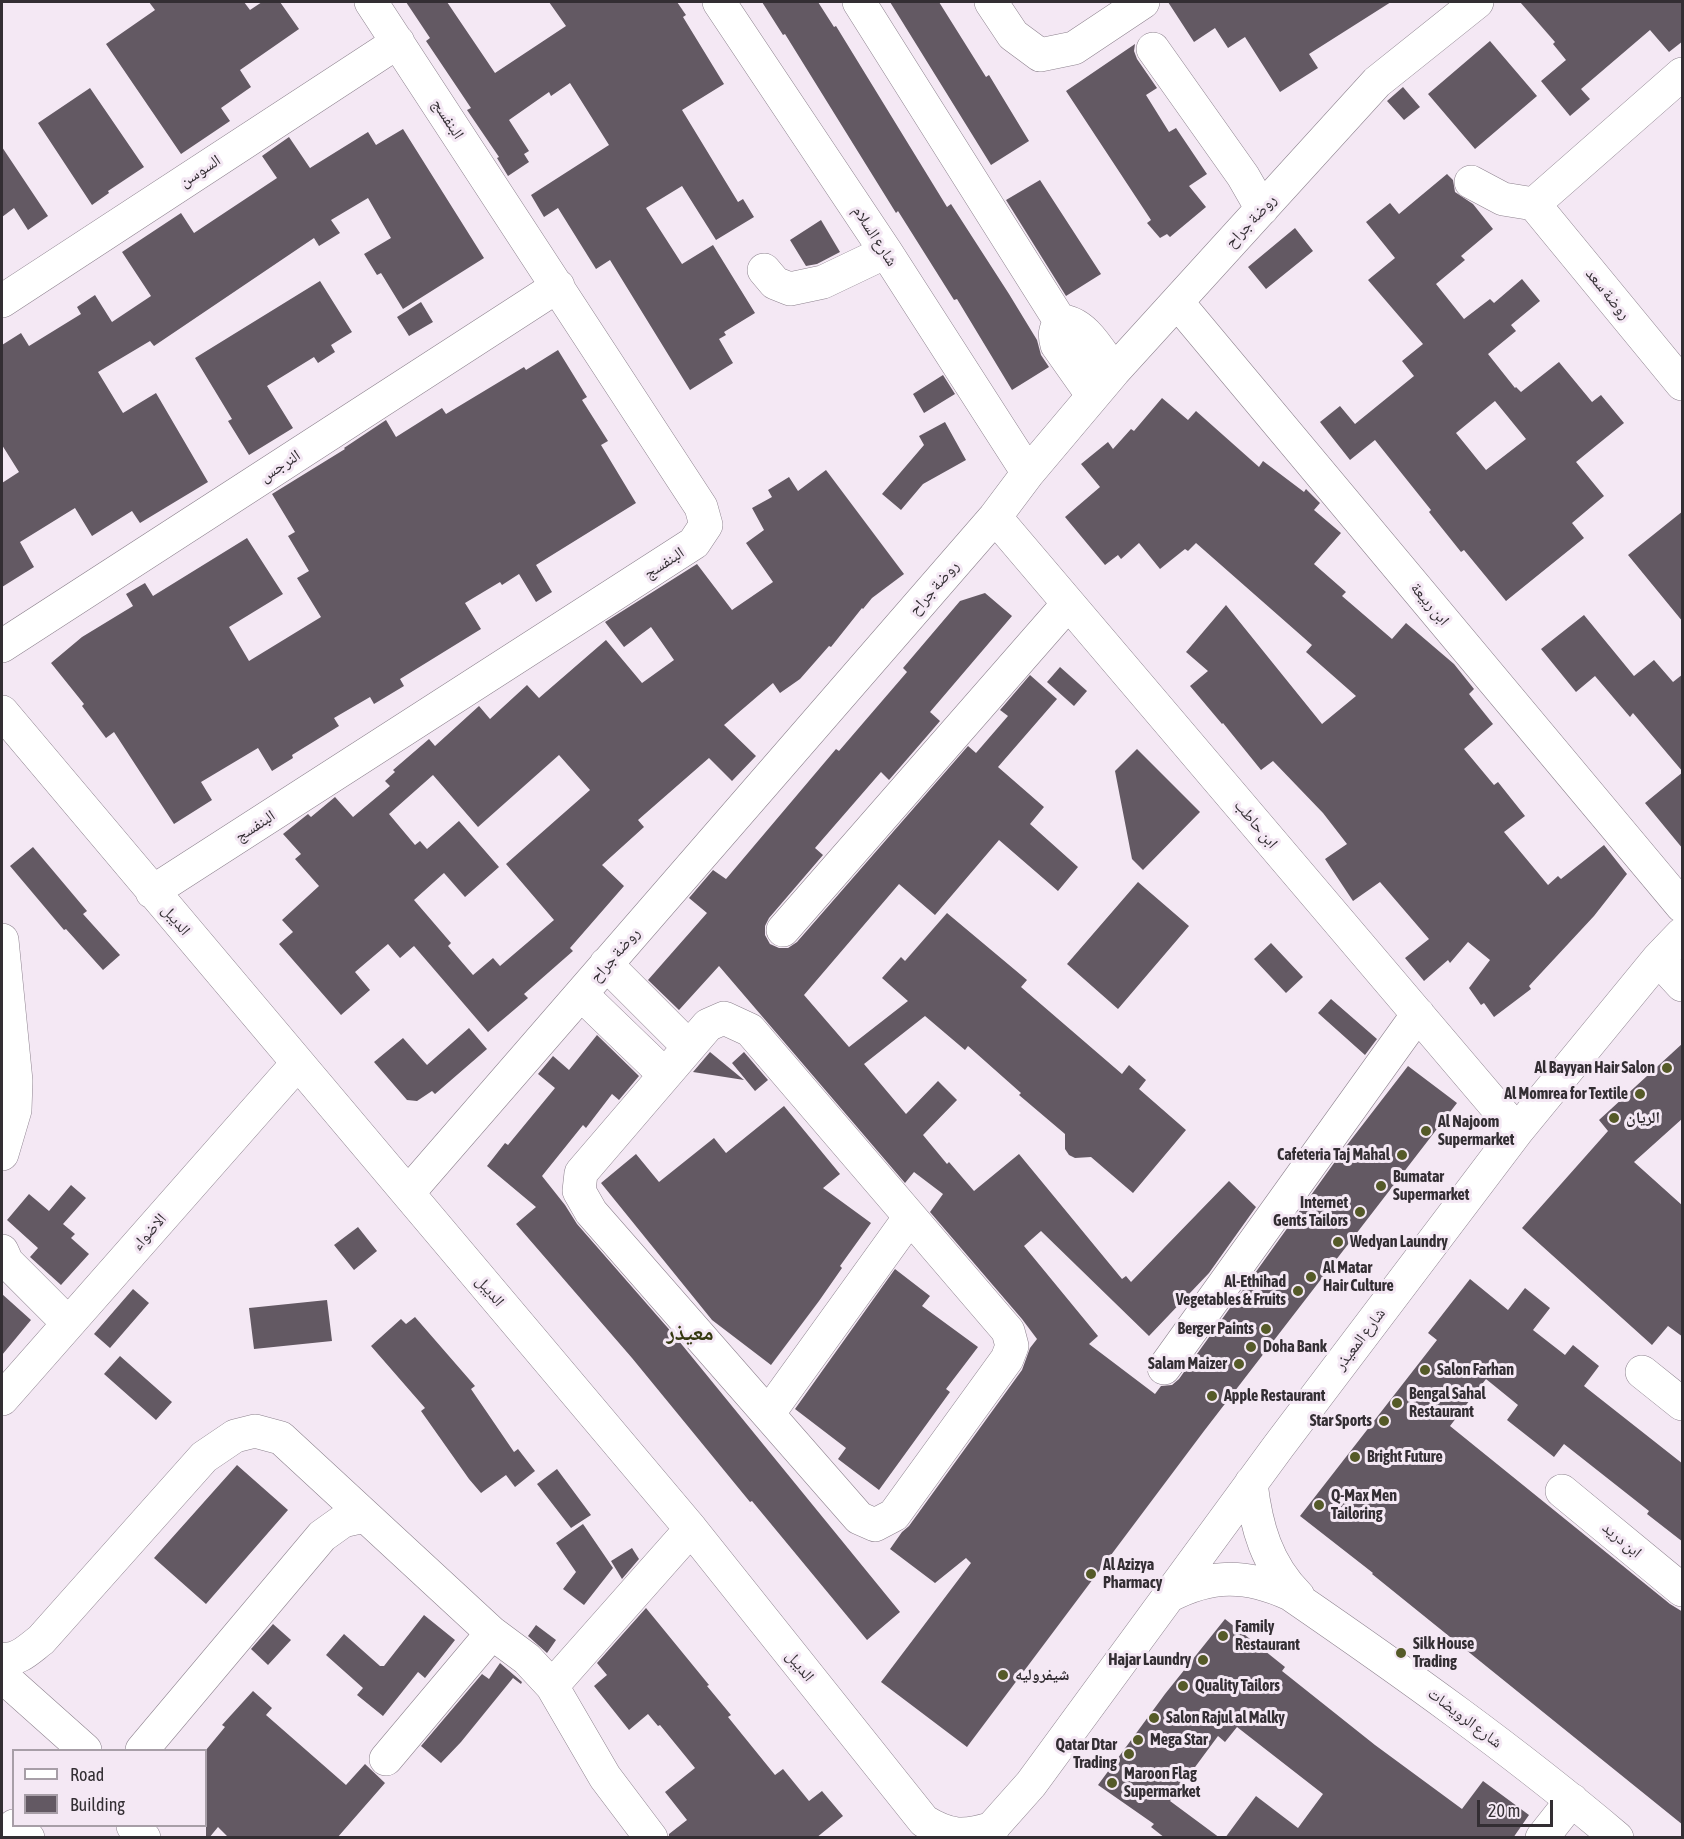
<!DOCTYPE html>
<meta charset="utf-8">
<style>
body{margin:0}
#map{position:relative;width:1684px;height:1839px;overflow:hidden;background:#f4e8f4;font-family:"Asap Condensed",sans-serif}
canvas{display:block}
.frame{position:absolute;inset:0;border:3px solid #332e33;pointer-events:none}
.legend{position:absolute;left:12px;top:1749px;width:195px;height:78px;box-sizing:border-box;background:#f4e8f4;border:2px solid #a79ea7;margin:0;padding:8px 10px;list-style:none;font-size:18px;color:#332e33}
.legend li{display:flex;align-items:center;gap:12px;height:30px}
.legend b{width:30px;border:2px solid #a79ea7}
.scale{position:absolute;left:1477px;top:1800px;width:76px;height:27px;box-sizing:border-box;border:3px solid #332e33;border-top:0;padding-left:8px;font-size:18px;line-height:21px;white-space:nowrap;color:#332e33;-webkit-text-stroke:4px #f4e8f4;paint-order:stroke}
</style>
<div id="map">
<canvas width="1684" height="1839"></canvas>
<div class="frame"></div>
<ul class="legend">
<li><b style="height:8px;background:#fff"></b>Road</li>
<li><b style="height:16px;background:#635963"></b>Building</li>
</ul>
<div class="scale">20 m</div>
</div>
<script>
const ctx = document.querySelector('canvas').getContext('2d');
ctx.lineJoin = 'round';
function fill(path, color) {
  ctx.fillStyle = color;
  ctx.fill(path, 'evenodd');
}
function stroke(path, color, width, dash) {
  ctx.strokeStyle = color;
  ctx.lineWidth = width;
  ctx.lineCap = dash ? 'butt' : 'round';
  ctx.setLineDash(dash || []);
  ctx.stroke(path);
}
function label(font, color, halo, rows, align = 'center') {
  ctx.font = font + ' "Asap Condensed","Noto Naskh Arabic",sans-serif';
  ctx.lineWidth = 6;
  ctx.setLineDash([]);
  ctx.textBaseline = 'middle';
  ctx.strokeStyle = halo;
  ctx.fillStyle = color;
  for (const [text, x, y, turn = 0] of rows) {
    ctx.save();
    ctx.translate(x, y);
    ctx.rotate((+turn || 0) * Math.PI / 180);
    ctx.textAlign = isNaN(turn) ? turn : align;
    if (halo) ctx.strokeText(text, 0, 0);
    ctx.fillText(text, 0, 0);
    ctx.restore();
  }
}
const building = new Path2D(`
 M149,2H244L250,10L262,2H280L299,29L240,70L251,87L221,108L230,121L181,154L106,44L155,10Z
 M406,2H447L495,73L566,26L549,2H677L686,15L683,17L724,84L682,110L738,202L743,199L754,217L716,240L682,186L646,208L682,264L713,245L755,313L724,332L726,335L719,339L733,363L690,390L610,260L596,269L558,208L544,217L531,195L609,145L570,83L551,96L549,92L509,120L529,151L524,154L529,162L508,176L497,158L499,157L467,110L471,108L426,41L430,38Z
 M762,2H818L834,27L836,26L947,207L951,204L1009,294L1037,340L1041,355L1049,367L1012,390L957,299L954,300L898,211L896,213L785,34L783,35Z
 M890,2H939L986,77L989,75L1029,141L991,165Z
 M1168,2H1391L1309,54L1318,68L1280,92L1245,37L1228,48L1215,28L1194,42Z
 M1520,2H1683V41L1669,52L1650,30L1581,89L1590,99L1570,116L1541,81L1566,60L1553,44L1555,42Z
 M1490,41L1537,96L1475,149L1428,94Z
 M1135,44L1134,51L1137,59L1157,88L1146,95L1169,132L1176,128L1207,174L1189,186L1206,207L1170,237L1167,234L1160,238L1147,223L1151,220L1066,91Z
 M1403,87L1420,107L1404,120L1387,101Z
 M90,88L144,167L108,191L109,193L92,205L38,123Z
 M403,129L484,258L403,309L381,273L377,275L364,254L391,238L368,198L331,220L340,233L319,246L314,238L154,346L150,341L98,372L123,413L156,393L208,482L140,523L132,511L92,536L75,508L20,542L34,567L2,587V483L19,472L2,445V345L21,333L29,346L81,314L77,307L95,295L112,322L151,296L122,252L181,213L194,233L277,178L262,156L289,137L310,168L368,132L376,145Z
 M2,147L48,216L28,230L14,208L2,217Z
 M1447,174L1453,180L1455,192L1473,204L1493,229L1461,256L1465,260L1436,284L1464,319L1490,299L1494,303L1522,279L1540,301L1511,325L1516,331L1488,354L1515,388L1516,387L1521,392L1559,362L1592,402L1601,395L1624,423L1576,462L1604,496L1572,523L1584,538L1506,601L1464,550L1461,552L1429,512L1431,510L1375,440L1350,460L1320,422L1340,406L1355,424L1414,376L1402,361L1423,344L1368,280L1395,258L1366,222L1390,203L1399,214ZM1495,401L1526,439L1486,470L1456,433Z
 M1040,180L1101,274L1066,296L1006,200Z
 M821,220L840,252L817,264L806,266L790,240Z
 M1295,228L1313,251L1266,289L1248,267Z
 M320,281L352,332L331,345L335,352L318,363L314,357L267,386L293,428L249,455L228,421L232,419L195,358Z
 M421,302L433,322L409,336L397,317Z
 M558,350L587,397L582,400L608,441L601,445L636,503L536,565L552,592L536,602L519,574L502,585L500,582L465,603L481,629L400,679L404,686L374,704L370,697L334,718L339,726L292,755L293,758L272,771L258,748L201,782L212,800L174,824L114,732L106,738L82,706L84,704L51,663L82,637L133,606L126,594L145,583L153,596L247,538L283,594L229,627L249,661L321,617L297,578L309,571L288,536L295,532L272,494L345,449L344,448L386,420L396,437L442,408L446,414L524,367L526,370Z
 M943,375L955,394L924,413L913,394Z
 M1162,398L1188,420L1196,411L1259,467L1263,461L1304,492L1306,489L1320,503L1314,510L1341,533L1314,564L1346,592L1342,596L1392,639L1406,623L1454,664L1474,689L1469,694L1493,724L1464,749L1494,785L1498,782L1525,816L1504,832L1548,885L1558,876L1561,879L1604,845L1627,874L1594,916L1529,986L1531,989L1494,1017L1484,1003L1481,1005L1469,988L1490,960L1468,942L1450,963L1448,960L1424,981L1405,958L1429,939L1380,882L1353,901L1325,859L1347,844L1323,813L1273,761L1261,770L1223,723L1222,724L1190,686L1208,671L1186,652L1226,605L1322,724L1356,696L1306,652L1312,645L1196,543L1188,551L1185,549L1160,569L1139,543L1121,559L1118,555L1105,565L1065,517L1100,487L1081,464L1108,442L1113,449L1131,429L1134,431Z
 M945,422L966,460L923,484L901,510L882,494L924,445L919,436Z
 M826,470L904,574L872,598L863,609L862,608L831,647L829,646L800,679L780,693L773,683L724,725L756,756L732,781L709,758L638,820L644,827L602,865L624,886L570,948L573,951L524,994L528,998L488,1032L414,946L400,958L388,944L355,972L370,990L341,1015L279,944L293,932L282,920L319,886L295,859L301,854L283,834L308,814L311,817L335,797L353,817L390,786L385,781L395,772L393,770L429,739L435,746L479,706L490,719L527,685L539,698L606,640L642,683L674,660L651,627L624,647L605,622L697,564L732,610L773,582L746,543L764,530L752,508L772,497L768,490L789,477L798,491ZM559,755L590,790L506,864L554,920L500,966L493,958L473,975L448,946L451,943L414,900L444,873L465,897L499,867L459,821L427,849L420,841L415,845L389,814L433,775L478,827Z
 M1683,511V622L1628,555Z
 M985,593L1012,616L930,712L940,721L889,780L881,772L815,848L823,855L769,918L765,926V935L770,944L779,948H788L797,942L968,746L976,753L1008,716L1000,710L1030,675L1057,699L998,767L1044,807L1030,824L1078,867L1058,891L999,840L935,915L899,884L804,995L849,1047L908,1001L882,978L901,957L905,961L947,913L1027,980L1021,987L1122,1074L1129,1065L1146,1080L1139,1089L1186,1130L1133,1193L1091,1157L1075,1158L1069,1155L1065,1149V1134L1019,1095L1021,1093L968,1046L965,1050L925,1016L864,1064L906,1114L938,1081L957,1100L923,1135L947,1164L949,1162L974,1191L1019,1154L1122,1279L1126,1276L1131,1282L1229,1181L1256,1207L1209,1273L1149,1336L1041,1231L1024,1246L1098,1336L1089,1344L1155,1394L1161,1386L1172,1385L1179,1379L1347,1145L1408,1066L1457,1103L1204,1431L967,1747L881,1682L971,1563L966,1558L935,1583L890,1549L902,1532L909,1526L1022,1370L1030,1348L1037,1339L1022,1319L930,1212L943,1194L914,1172L905,1183L719,966L679,1010L648,980L707,913L689,898L713,870L726,879L836,749L839,751L907,672L903,668L960,601Z
 M1584,615L1634,676L1654,660L1673,682L1683,674V772L1633,713L1630,717L1595,676L1576,692L1541,649Z
 M1060,667L1087,691L1074,706L1047,682Z
 M1137,749L1200,812L1143,870L1132,859L1115,771Z
 M1683,772V849L1645,803Z
 M33,847L87,911L83,914L120,955L103,970L66,929L64,930L10,866Z
 M1138,882L1189,926L1118,1009L1067,964Z
 M1271,943L1303,977L1286,993L1254,959Z
 M1331,999L1377,1039L1365,1055L1318,1013Z
 M469,1028L487,1049L435,1094L432,1091L417,1101L407,1100L374,1062L403,1038L427,1065Z
 M597,1035L639,1076L619,1100L612,1094L586,1128L583,1125L542,1176L565,1205L577,1224L674,1335L900,1612L867,1640L752,1501L750,1502L632,1358L516,1224L536,1207L487,1166L505,1143L508,1145L555,1088L538,1074L553,1056L569,1070Z
 M1683,1043V1118L1634,1162L1683,1206V1337L1668,1326L1652,1345L1522,1228L1608,1131L1599,1120Z
 M710,1052L744,1080L693,1072Z
 M744,1052L768,1080L755,1091L732,1063Z
 M784,1106L840,1174L823,1188L871,1223L840,1266L842,1268L819,1301L771,1365L712,1320L601,1183L636,1154L659,1182L714,1138L726,1153Z
 M71,1185L86,1198L63,1224L75,1234L71,1238L89,1254L61,1285L30,1257L38,1248L7,1220L29,1194L49,1211Z
 M358,1227L377,1251L354,1270L334,1245Z
 M895,1269L930,1296L922,1306L978,1347L946,1389L950,1392L879,1490L838,1459L846,1448L795,1409Z
 M1470,1279L1508,1310L1525,1288L1550,1308L1533,1330L1565,1355L1573,1345L1599,1366L1584,1386L1683,1464V1542L1647,1514L1649,1511L1564,1444L1554,1457L1507,1420L1518,1405L1486,1379L1450,1426L1670,1604L1683,1612V1825L1372,1574L1373,1573L1300,1516L1437,1340L1428,1333Z
 M133,1289L149,1303L110,1348L94,1334Z
 M2,1294L31,1320L2,1355Z
 M327,1300L332,1341L254,1349L249,1308Z
 M415,1317L475,1386L471,1389L514,1452L518,1449L535,1471L515,1487L506,1475L481,1493L469,1479L421,1411L425,1408L371,1346L401,1319L406,1324Z
 M120,1356L172,1402L156,1420L104,1374Z
 M237,1465L288,1510L206,1604L154,1558Z
 M557,1469L591,1515L571,1528L537,1484Z
 M583,1524L613,1568L584,1605L563,1589L576,1572L556,1543Z
 M632,1548L639,1559L622,1579L611,1561Z
 M646,1608L709,1685L707,1686L731,1715L728,1717L775,1775L783,1769L809,1801L822,1791L843,1816L816,1838H669V1834L687,1820L665,1792L695,1768L660,1725L658,1726L648,1714L629,1730L594,1686L607,1675L597,1663Z
 M424,1615L455,1640L425,1678L418,1672L383,1716L357,1695L363,1688L326,1655L344,1634L380,1666H384Z
 M1225,1619L1285,1667L1282,1671L1375,1745L1462,1809L1483,1781L1529,1815L1513,1838H1225L1256,1796L1298,1828L1323,1794L1237,1727L1225,1742L1218,1736L1170,1801L1220,1838H1165L1151,1827L1154,1824L1098,1785L1165,1694Z
 M273,1624L291,1640L268,1665L251,1649Z
 M536,1625L556,1640L547,1653L528,1636Z
 M500,1663L522,1682L521,1684L513,1678L461,1742L441,1763L421,1746L482,1674L489,1679Z
 M253,1691L272,1708L266,1715L346,1785L365,1764L385,1783L337,1838H229L218,1827L209,1838H206V1750L225,1727L222,1725Z`);
const minor = new Path2D(`
 M719,2L886,252L1028,473
 M859,2L1060,321
 M991,2L1013,35L1040,55L1074,48L1143,2
 M1153,49L1243,176L1262,209
 M1471,182L1503,199L1534,204L1682,74
 M1534,204L1682,384
 M764,270L775,283L790,289L823,282L886,252
 M2,301L398,42
 M1177,302L1682,906
 M1060,321C1055,330 1054,335 1057,345L1093,396
 M1060,321C1085,321 1101,354 1114,371
 M995,517L1517,1131
 M2,646L558,286
 M2,712L691,1529L924,1821C950,1837 964,1837 993,1828
 M152,892L694,543L706,525L701,507L371,2
 M783,930L1068,604
 M2,940L16,1081L15,1110L2,1154
 M1658,959L1682,985
 M606,964L689,1047
 M581,994L665,1075
 M724,1018L750,1030L1008,1331L1012,1346L1007,1359L894,1515L875,1525L859,1518L591,1212L579,1191L581,1173L708,1025Z
 M408,1193L995,517L1028,473L1114,371L1377,82L1477,2
 M2,1251L7,1262L68,1323
 M1164,1368L1418,1014
 M1642,1372L1682,1404
 M2,1399L297,1064
 M768,1414L910,1217
 M1251,1483C1256,1527 1267,1565 1298,1596
 M1562,1491L1682,1590
 M1169,1596C1211,1574 1246,1574 1290,1594C1402,1671 1513,1750 1617,1838
 M2,1659C18,1661 29,1649 41,1640L204,1457L235,1436L255,1431L281,1438L492,1633L527,1659L552,1686L605,1777L651,1838
 M2,1676L85,1750
 M552,1686L691,1529
 M142,1750L322,1536L343,1521L365,1516
 M386,1759L492,1633
 M14,1826L28,1838
 M133,1826L144,1838
 M983,1838L1031,1784L1278,1447L1517,1131L1658,959L1682,934
 M1542,1838L1572,1800`);
const markers = [
 [1667,1068,6,"#555a28"],
 [1640,1094,6,"#555a28"],
 [1614,1118,6,"#555a28"],
 [1426,1131,6,"#555a28"],
 [1402,1155,6,"#555a28"],
 [1381,1186,6,"#555a28"],
 [1360,1212,6,"#555a28"],
 [1338,1242,6,"#555a28"],
 [1311,1277,6,"#555a28"],
 [1298,1291,6,"#555a28"],
 [1266,1329,6,"#555a28"],
 [1251,1347,6,"#555a28"],
 [1239,1364,6,"#555a28"],
 [1425,1370,6,"#555a28"],
 [1212,1396,6,"#555a28"],
 [1397,1403,6,"#555a28"],
 [1384,1421,6,"#555a28"],
 [1355,1457,6,"#555a28"],
 [1319,1505,6,"#555a28"],
 [1091,1574,6,"#555a28"],
 [1223,1636,6,"#555a28"],
 [1401,1653,6,"#555a28"],
 [1203,1660,6,"#555a28"],
 [1003,1675,6,"#555a28"],
 [1183,1686,6,"#555a28"],
 [1154,1718,6,"#555a28"],
 [1138,1740,6,"#555a28"],
 [1129,1754,6,"#555a28"],
 [1112,1783,6,"#555a28"]
];
const streetNames = [
 ["البنفسج",448,119,57],
 ["السوسن",200,171,-33],
 ["روضة جراح",1251,221,-47],
 ["شارع السلام",875,236,57],
 ["روضة سعد",1608,294,51],
 ["النرجس",280,466,-33],
 ["البنفسج",664,563,-33],
 ["روضة جراح",934,588,-49],
 ["ابن ربيعة",1430,604,50],
 ["ابن حاطب",1256,824,50],
 ["البنفسج",255,826,-33],
 ["الديبل",176,920,50],
 ["روضة جراح",615,955,-49],
 ["الاضواء",149,1232,-49],
 ["الديبل",490,1291,50],
 ["شارع المعيذر",1360,1339,-53],
 ["ابن دريد",1622,1540,40],
 ["الديبل",800,1666,51],
 ["شارع الرويضات",1465,1718,37]
];
const poiNames = [
 ["Al Bayyan Hair Salon",1655,1068,"right"],
 ["Al Momrea for Textile",1628,1094,"right"],
 ["الريان",1626,1118],
 ["Al Najoom",1438,1122],
 ["Supermarket",1438,1140],
 ["Cafeteria Taj Mahal",1390,1155,"right"],
 ["Bumatar",1393,1177],
 ["Supermarket",1393,1195],
 ["Internet",1348,1203,"right"],
 ["Gents Tailors",1348,1221,"right"],
 ["Wedyan Laundry",1350,1242],
 ["Al Matar",1323,1268],
 ["Hair Culture",1323,1286],
 ["Al-Ethihad",1286,1282,"right"],
 ["Vegetables & Fruits",1286,1300,"right"],
 ["Berger Paints",1254,1329,"right"],
 ["Doha Bank",1263,1347],
 ["Salam Maizer",1227,1364,"right"],
 ["Salon Farhan",1437,1370],
 ["Bengal Sahal",1409,1394],
 ["Restaurant",1409,1412],
 ["Apple Restaurant",1224,1396],
 ["Star Sports",1372,1421,"right"],
 ["Bright Future",1367,1457],
 ["Q-Max Men",1331,1496],
 ["Tailoring",1331,1514],
 ["Al Azizya",1103,1565],
 ["Pharmacy",1103,1583],
 ["Family",1235,1627],
 ["Restaurant",1235,1645],
 ["Silk House",1413,1644],
 ["Trading",1413,1662],
 ["Hajar Laundry",1191,1660,"right"],
 ["شيفروليه",1015,1675],
 ["Quality Tailors",1195,1686],
 ["Salon Rajul al Malky",1166,1718],
 ["Mega Star",1150,1740],
 ["Qatar Dtar",1117,1745,"right"],
 ["Trading",1117,1763,"right"],
 ["Maroon Flag",1124,1774],
 ["Supermarket",1124,1792]
];
const districtNames = [
 ["معيذر",690,1333]
];
fill(building, '#635963');
stroke(minor, '#8d828e', 34);
stroke(minor, '#fff', 33);
for (const [x, y, r, color] of markers) {
  const dot = new Path2D();
  dot.arc(x, y, r, 0, 2 * Math.PI);
  ctx.fillStyle = color;
  ctx.fill(dot);
  stroke(dot, '#f4e8f4', 2);
}
label('16px', '#332e33', '#f4e8f4', streetNames);
label('bold 16px', '#332e33', '#f4e8f4', poiNames, 'left');
label('bold 22px', '#343810', '#f4e8f4', districtNames);
</script>
